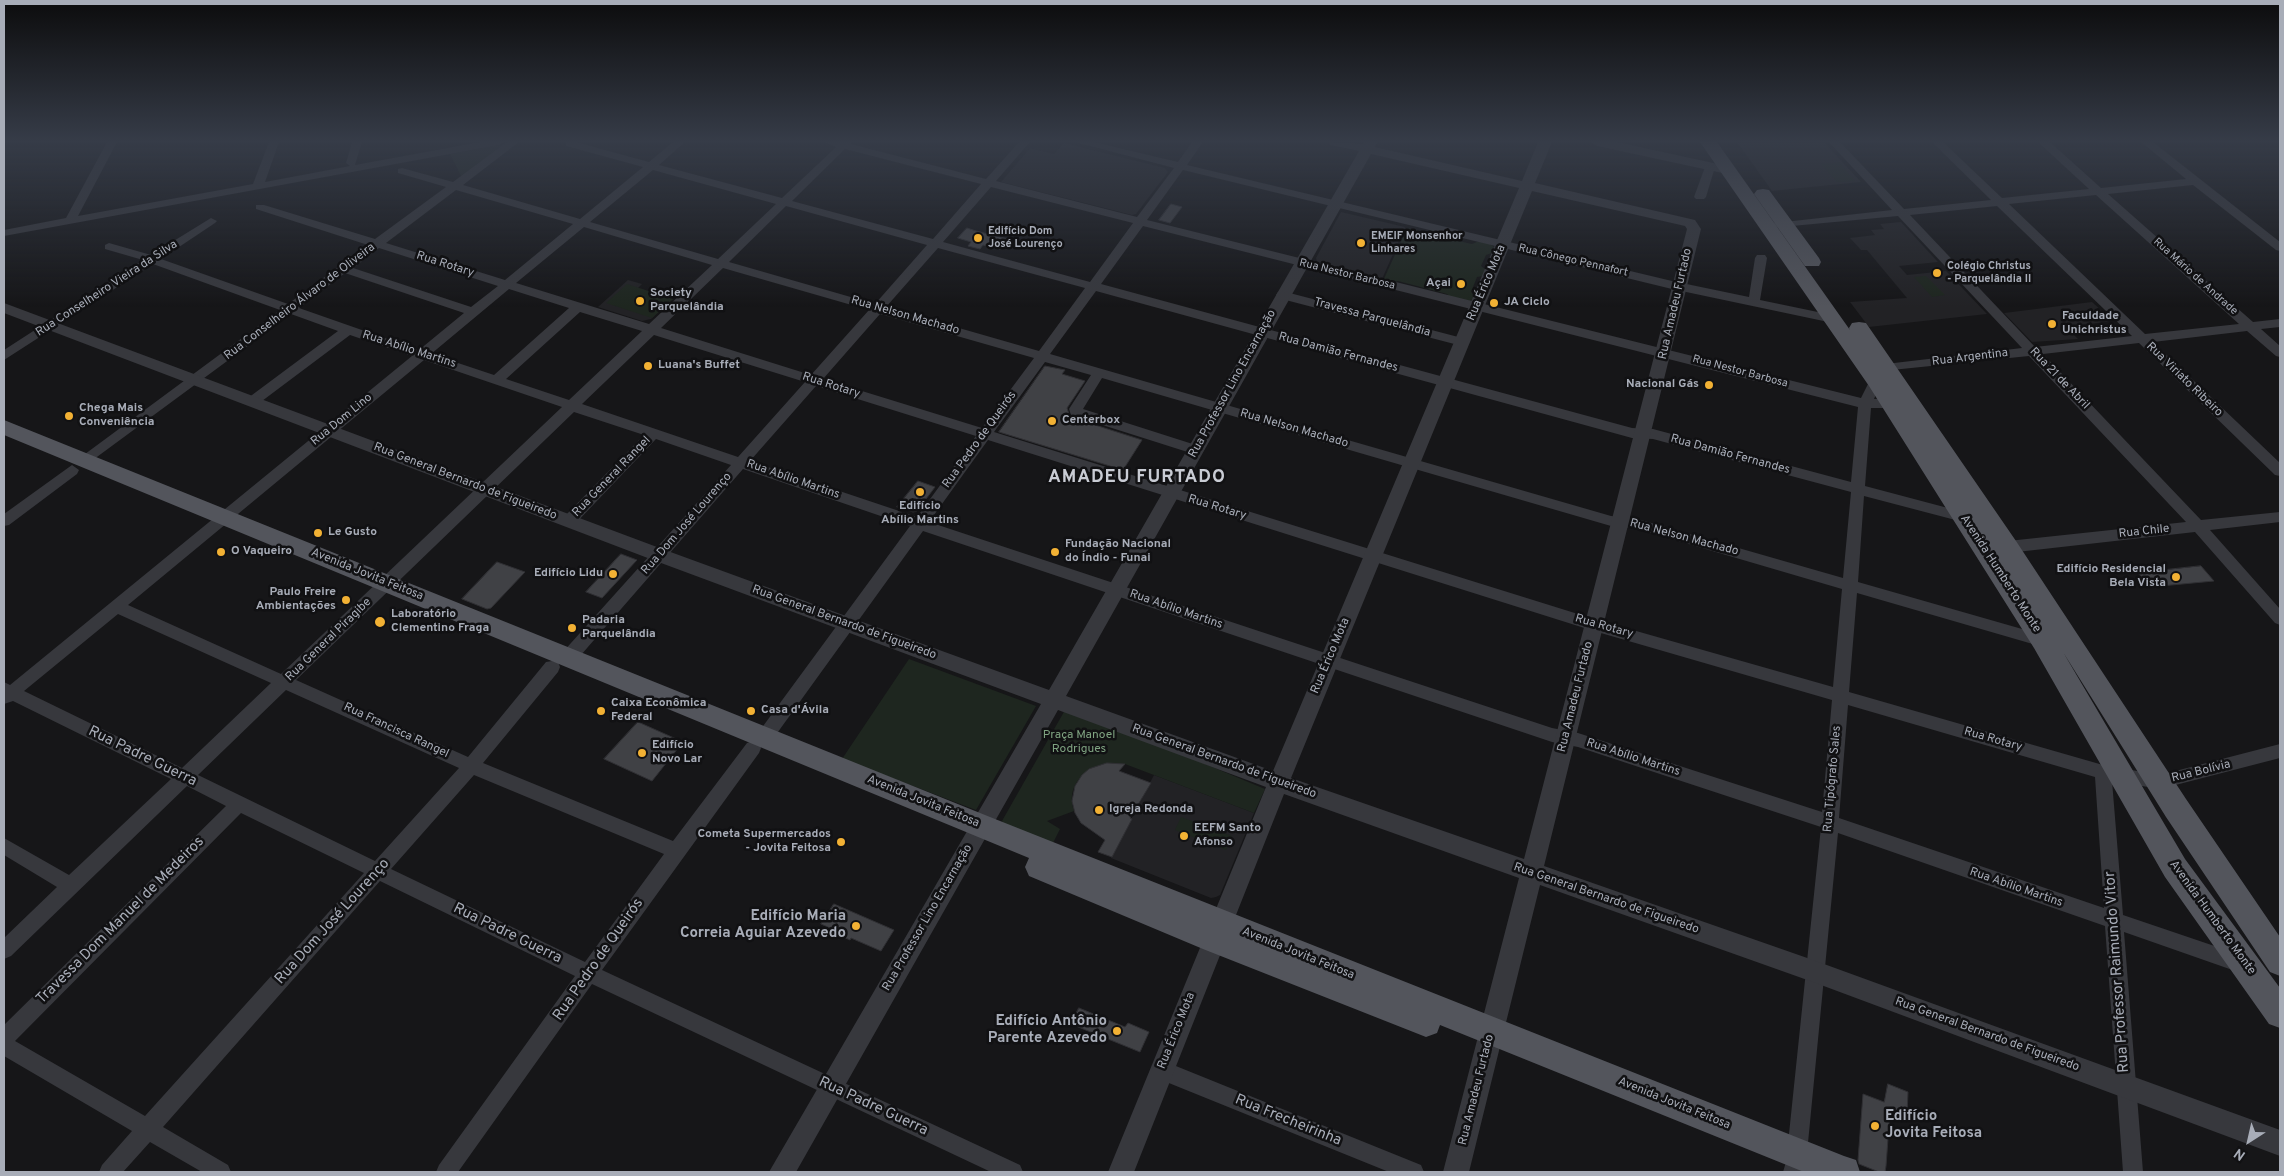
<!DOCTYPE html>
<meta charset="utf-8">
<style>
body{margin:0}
#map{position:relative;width:2284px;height:1176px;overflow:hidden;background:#161618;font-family:Overpass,sans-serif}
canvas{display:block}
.frame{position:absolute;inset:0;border:5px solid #a8adb8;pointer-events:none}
.north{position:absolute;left:2224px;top:1116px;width:50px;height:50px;-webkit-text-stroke:4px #111113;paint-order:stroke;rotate:215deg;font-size:14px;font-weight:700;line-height:20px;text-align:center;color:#a8adb8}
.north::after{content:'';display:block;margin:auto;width:18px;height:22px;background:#a8adb8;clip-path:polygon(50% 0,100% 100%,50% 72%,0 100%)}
</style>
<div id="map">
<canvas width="2284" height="1176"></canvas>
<div class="frame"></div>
<div class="north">N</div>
</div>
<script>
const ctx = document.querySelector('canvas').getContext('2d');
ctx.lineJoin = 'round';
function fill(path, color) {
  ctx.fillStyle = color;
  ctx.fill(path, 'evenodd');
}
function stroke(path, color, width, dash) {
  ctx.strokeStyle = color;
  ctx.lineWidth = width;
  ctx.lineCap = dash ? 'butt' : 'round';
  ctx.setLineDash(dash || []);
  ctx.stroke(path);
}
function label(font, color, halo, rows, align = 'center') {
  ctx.font = font + ' Overpass,sans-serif';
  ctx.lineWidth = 5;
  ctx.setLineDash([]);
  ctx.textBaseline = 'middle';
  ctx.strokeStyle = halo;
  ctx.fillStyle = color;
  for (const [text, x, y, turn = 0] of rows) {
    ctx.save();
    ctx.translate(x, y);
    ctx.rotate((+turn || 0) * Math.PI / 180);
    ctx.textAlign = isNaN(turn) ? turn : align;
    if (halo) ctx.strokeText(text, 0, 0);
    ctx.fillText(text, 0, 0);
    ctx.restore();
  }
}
const built = new Path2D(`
 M1737,142H1824L1861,182L1772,191Z
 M1064,143L1165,168L1168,172L1136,214L1132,215L1001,182L1030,148L1054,154Z
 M1341,212L1405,227L1382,279L1317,262L1316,258Z
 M1901,222L1938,262L1899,266L1907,275L1946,271L1987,314L1869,327L1850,302L1907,298L1867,250H1861L1850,238L1875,235L1871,230L1884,229L1880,224Z
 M628,280L642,284L638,288L673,299L651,319L642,321L598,307Z
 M2092,302L2113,321L2066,327L2078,339L2032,342L2004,313Z
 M1154,775L1254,813L1220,895L1216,897L1211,898L1111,858Z`);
const green = new Path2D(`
 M505,144L462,178L450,154Z
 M1839,162L1855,181L1837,182L1821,164Z
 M1407,228L1424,232L1432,230L1441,232L1446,238L1472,244L1479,241L1489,243L1494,247L1492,253L1486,255L1481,266L1486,270L1483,276L1477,277L1471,292L1475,296L1469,303L1452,299L1447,294L1398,281L1392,283L1383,281Z
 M1926,276L1945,295L1932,297L1914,277Z
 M627,284L673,299L652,318L606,303Z
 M909,659L1036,706L976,810L842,759Z
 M1065,710L1174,751L1265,789L1254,813L1125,764C1097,760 1063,778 1074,811L1047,821L1060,829L1052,845L1004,826L1002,821Z
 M1181,817L1232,836L1226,850L1175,830Z`);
const building = new Path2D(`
 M1171,204L1182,207L1170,223L1159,220Z
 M967,228L976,231L1008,239L1000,249L983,245L980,249L968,246L971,242L958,238Z
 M1045,366L1065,370L1062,374L1085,381L1067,408L1070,417L1142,440L1123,470L999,432Z
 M918,481L935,487L917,511L913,512L897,507Z
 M621,554L637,560L602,598L586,592Z
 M497,562L525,572L491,608L487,609L462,599Z
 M2201,566L2214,581L2150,587L2138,573Z
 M638,722L683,742L652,781L604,759Z
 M1107,763L1125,764L1119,771L1151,783L1130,818L1132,819L1112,857L1098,852L1105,840L1081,823L1075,813L1072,801L1075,786L1082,775L1089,769Z
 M834,904L894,930L881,951L851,938L850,940L839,935L841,933L821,924Z
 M1079,1008L1125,1027L1128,1023L1149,1032L1140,1052L1071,1024Z
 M1888,1084L1908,1092L1907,1116L1890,1111L1886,1166L1885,1172H1879L1859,1164L1858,1160L1863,1094L1884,1102Z`);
const minor = new Path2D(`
 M107,142H117L78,216L253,184L269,142H279L265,182L350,166L346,163L352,142H362L355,165L480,142H504L499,145L4,236V230L66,218Z
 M507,142H519L463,185L580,219L643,167L566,146V142H576L649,162L673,142H685L659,165L782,198L836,147L824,142H852L851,144L986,179L1019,142H1030L996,181L1137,217L1174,168L1075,142H1094L1178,162L1192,142H1203L1187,165L1672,281L1749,297L1755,258L1757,255H1765L1767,258L1760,300L1837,316L1839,319L1837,322L1833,323L1672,289L1183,170L1147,220L1861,398L1871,378H1881L1882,381L1874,399L1890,398L1897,403L1890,408H1871L1865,486L1963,512L1968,513L1970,517L1968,521L1963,522L1864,496L1858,582L2043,635L2048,637L2051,641L2048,645L2043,647L1857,593L1849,692L2103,765L2160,775L2280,744V758L2160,789L2112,781L2123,915L2241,955L2248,958L2250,964L2248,970L2241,973L2124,932L2143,1172H2123L2105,926L1838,833L1807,1153L1804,1160L1800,1162L1803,1172H1783L1786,1162L1790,1160L1787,1153L1821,827L1578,747L1552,742L923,531L770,743L764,745L759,743L761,748L759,753L602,970L1020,1165L1023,1172H991L592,984L458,1172H436L439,1165L575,976L380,881L163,1127L228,1165L231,1172H202L150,1142L123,1172H99L102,1165L132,1131L4,1056V1025L226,806L187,786L11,956L4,959V938L57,887L4,855V838L69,875L171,779L13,701L4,704V682L10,685L412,356L350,335L258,404H248L246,401L248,398L338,331L291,314L86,465L79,460L81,457L280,310L153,264L4,360V350L143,260L105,249V245L109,243L151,255L211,218L217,221L215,223L161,259L288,304L368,245L256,209V205H264L375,239L446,187L398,173V169L402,168L453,182ZM845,149L981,184L933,239L792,201ZM653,170L776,204L718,259L590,222ZM991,187L1133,223L1090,282L943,242ZM456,190L573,224L505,280L386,243ZM786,206L927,245L875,304L729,262ZM1143,226L1858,407L1851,482L1653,429L1632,428L1101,284ZM584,227L712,265L649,324L516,283ZM379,248L498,286L471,307L353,268ZM938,248L1085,288L1039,351L886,307ZM723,268L869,310L811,375L661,328ZM345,273L464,313L419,350L299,308ZM509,289L569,308L494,375L431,354ZM1096,291L1632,438L1653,439L1851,492L1843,578L1634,518L1611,516L1050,354ZM580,312L642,331L569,400L506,379ZM880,314L1034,358L982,428L823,379ZM654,335L805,382L738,457L582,404ZM424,360L562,407L281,674L128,605ZM1045,362L1091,375L1069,409L1071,415L1197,455L1204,450L1202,447L1083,409L1102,378L1611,526L1634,528L1842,589L1833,687L1594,619L994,432ZM816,386L976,436L917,517L750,461ZM574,412L644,435L564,517L562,521L564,525H574L656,439L731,465L562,653L560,658L562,663L568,664L574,663L743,469L910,526L758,733L756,738L758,743L753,741L747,743L673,841L483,763L558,672L560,667L558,662L552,661L546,662L468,757L296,680ZM988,440L1594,631L1832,700L1822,812L1578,733L1552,728L929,522ZM118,614L271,683L182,768L24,691ZM286,690L459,768L375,861L198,775ZM1848,705L2095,777L2104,908L1839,818ZM474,775L664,854L585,962L391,869ZM241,813L364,873L145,1116L15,1041Z
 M1829,142H1840L1904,209L1991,200L1932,142H1943L2002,198L2089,189L2038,142H2050L2101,188L2186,179L2141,142H2153L2280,242V251L2276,250L2193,185L2108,194L2253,322L2280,319V327L2261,329L2280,346V357L2276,356L2247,331L2153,342L2280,463V476L2275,475L2139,343L2043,354L2201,520L2280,512V522L2210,530L2280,609V625L2275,623L2195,532L2008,553L2003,551L2001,547L2003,543L2008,541L2186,522L2029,356L1872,372L1871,369L1872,366L1877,365L2022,348L1898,216L1771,228V224L1775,223L1892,210ZM2096,195L2239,324L2145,334L2009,204ZM1997,206L2132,336L2035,347L1910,215Z
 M1710,164L1715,167L1706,197L1704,199H1696L1694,197L1705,167Z
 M1282,291L1466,339L1468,342L1462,346L1278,298L1276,295L1278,292Z
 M72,465L79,470L77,474L9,525L4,526V514Z
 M1161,1060L1421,1165L1424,1172H1389L1154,1077L1151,1070L1154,1063Z`);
const tertiary = new Path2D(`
 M1329,142L1363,144L1364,142H1377L1375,147L1522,181L1538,142H1552L1535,183L1695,220L1701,229L1544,866L1813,960L2280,1130V1156L1813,982L1540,885L1469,1172H1443L1519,878L1284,794L1134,1172H1108L1266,787L1058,710L796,1172H769L1041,704L653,560L4,313V303L665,550L1049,690L1359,151L1330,145ZM1371,154L1519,188L1273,771L1066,696ZM1532,191L1685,226L1687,229L1524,859L1291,778Z
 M1591,142H1617L1727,166L1734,170L1727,174L1597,146Z`);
const primary = new Path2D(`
 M1700,142H1717L1850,330L1849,328L1852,323L1859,322L1866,323L2016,541L2186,799L2280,937V976L2270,972L2166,817L2063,652L2185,859L2280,988V1028L2269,1024L2165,877L2034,648L1869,386Z
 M1763,189L1769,190L1819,258L1821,262L1819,266H1805L1754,194L1757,190Z
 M4,420L990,817L1844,1156L1856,1160L1860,1172H1804L1440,1025L1437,1033L1426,1037L1203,949L1029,876L1025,867L1029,858L4,435Z`);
const markers = [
 [978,238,5,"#f2b134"],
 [1361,243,5,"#f2b134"],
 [1937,273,5,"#f2b134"],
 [1461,284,5,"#f2b134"],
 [640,301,5,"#f2b134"],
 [1494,303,5,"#f2b134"],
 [2052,324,5,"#f2b134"],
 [648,366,5,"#f2b134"],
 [1709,385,5,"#f2b134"],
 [69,416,5,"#f2b134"],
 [1052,421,5,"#f2b134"],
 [920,492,5,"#f2b134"],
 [318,533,5,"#f2b134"],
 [221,552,5,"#f2b134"],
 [1055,552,5,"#f2b134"],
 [613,574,5,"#f2b134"],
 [2176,577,5,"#f2b134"],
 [346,600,5,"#f2b134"],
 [380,622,6,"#f2b134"],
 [572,628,5,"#f2b134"],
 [601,711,5,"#f2b134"],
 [751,711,5,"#f2b134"],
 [642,753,5,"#f2b134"],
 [1099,810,5,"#f2b134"],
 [1184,836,5,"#f2b134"],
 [841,842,5,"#f2b134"],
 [856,926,5,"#f2b134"],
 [1117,1031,5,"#f2b134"],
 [1875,1126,5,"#f2b134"]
];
const farPoinames = [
 ["Edifício Dom",988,232],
 ["José Lourenço",988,245],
 ["EMEIF Monsenhor",1371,237],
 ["Linhares",1371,250],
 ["Colégio Christus",1947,267],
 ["- Parquelândia II",1947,280]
];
const farStreetnames = [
 ["Rua Cônego Pennafort",1573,261,13],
 ["Rua Nestor Barbosa",1347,275,14],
 ["Rua Mário de Andrade",2195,277,42],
 ["Rua Nestor Barbosa",1740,372,15]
];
const streetNames = [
 ["Rua Rotary",445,265,18],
 ["Rua Érico Mota",1487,283,-67],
 ["Rua Conselheiro Vieira da Silva",107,289,-33],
 ["Rua Conselheiro Álvaro de Oliveira",300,302,-37],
 ["Rua Amadeu Furtado",1676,304,-77],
 ["Rua Nelson Machado",905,316,16],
 ["Travessa Parquelândia",1372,318,15],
 ["Rua Abílio Martins",409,350,18],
 ["Rua Damião Fernandes",1338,353,15],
 ["Rua Argentina",1970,358,-7],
 ["Rua 21 de Abril",2059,379,46],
 ["Rua Viriato Ribeiro",2184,380,44],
 ["Rua Professor Lino Encarnação",1233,384,-61],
 ["Rua Rotary",831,386,18],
 ["Rua Dom Lino",342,420,-39],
 ["Rua Nelson Machado",1294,429,16],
 ["Rua Pedro de Queirós",980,440,-54],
 ["Rua Damião Fernandes",1730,455,15],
 ["Rua General Rangel",612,477,-46],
 ["Rua Abílio Martins",793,480,19],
 ["Rua General Bernardo de Figueiredo",465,482,21],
 ["Rua Rotary",1217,508,17],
 ["Rua Dom José Lourenço",687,524,-49],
 ["Rua Chile",2144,532,-6],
 ["Rua Nelson Machado",1684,538,15],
 ["Avenida Humberto Monte",2000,574,57],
 ["Avenida Jovita Feitosa",367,575,22],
 ["Rua Abílio Martins",1176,610,19],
 ["Rua General Bernardo de Figueiredo",844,623,20],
 ["Rua Rotary",1604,627,16],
 ["Rua General Piragibe",329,640,-44],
 ["Rua Érico Mota",1331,656,-67],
 ["Rua Amadeu Furtado",1576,697,-76],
 ["Rua Francisca Rangel",396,731,25],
 ["Rua Rotary",1993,740,16],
 ["Rua Abílio Martins",1633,758,18],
 ["Rua General Bernardo de Figueiredo",1224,762,20],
 ["Rua Bolívia",2201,772,-14],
 ["Rua Tipógrafo Sales",1833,779,-85],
 ["Avenida Jovita Feitosa",923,802,22],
 ["Rua Abílio Martins",2016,888,19],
 ["Rua General Bernardo de Figueiredo",1606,899,19],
 ["Rua Professor Lino Encarnação",928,918,-60],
 ["Avenida Humberto Monte",2212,918,54],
 ["Avenida Jovita Feitosa",1298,954,22],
 ["Rua Érico Mota",1177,1031,-68],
 ["Rua General Bernardo de Figueiredo",1987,1035,20],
 ["Rua Amadeu Furtado",1477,1090,-76],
 ["Avenida Jovita Feitosa",1674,1104,22]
];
const poiNames = [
 ["Açai",1451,284,"right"],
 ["Society",650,294],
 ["Parquelândia",650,308],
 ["JA Ciclo",1504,303],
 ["Faculdade",2062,317],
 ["Unichristus",2062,331],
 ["Luana's Buffet",658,366],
 ["Nacional Gás",1699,385,"right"],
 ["Chega Mais",79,409],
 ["Conveniência",79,423],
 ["Centerbox",1062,421],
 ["Edifício",920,507,"center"],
 ["Abílio Martins",920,521,"center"],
 ["Le Gusto",328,533],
 ["Fundação Nacional",1065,545],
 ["do Índio - Funai",1065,559],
 ["O Vaqueiro",231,552],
 ["Edifício Residencial",2166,570,"right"],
 ["Bela Vista",2166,584,"right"],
 ["Edifício Lidu",603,574,"right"],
 ["Paulo Freire",336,593,"right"],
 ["Ambientações",336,607,"right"],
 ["Laboratório",391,615],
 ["Clementino Fraga",391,629],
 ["Padaria",582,621],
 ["Parquelândia",582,635],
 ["Caixa Econômica",611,704],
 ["Federal",611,718],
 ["Casa d'Ávila",761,711],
 ["Edifício",652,746],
 ["Novo Lar",652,760],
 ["Igreja Redonda",1109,810],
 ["EEFM Santo",1194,829],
 ["Afonso",1194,843],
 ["Cometa Supermercados",831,835,"right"],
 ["- Jovita Feitosa",831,849,"right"]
];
const parkNames = [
 ["Praça Manoel",1079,736],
 ["Rodrigues",1079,750]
];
const nearStreetnames = [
 ["Rua Padre Guerra",142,757,26],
 ["Travessa Dom Manuel de Medeiros",121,921,-45],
 ["Rua Dom José Lourenço",333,922,-48],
 ["Rua Padre Guerra",507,934,26],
 ["Rua Pedro de Queirós",599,960,-55],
 ["Rua Professor Raimundo Vitor",2118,972,-94],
 ["Rua Padre Guerra",873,1107,25],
 ["Rua Frecheirinha",1288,1121,22]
];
const nearPoinames = [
 ["Edifício Maria",846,917],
 ["Correia Aguiar Azevedo",846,934],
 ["Edifício Antônio",1107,1022],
 ["Parente Azevedo",1107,1039],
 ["Edifício",1885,1117,"left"],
 ["Jovita Feitosa",1885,1134,"left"]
];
const districtNames = [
 ["AMADEU FURTADO",1137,478]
];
fill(built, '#222225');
fill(green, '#1e261f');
fill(building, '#404145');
stroke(building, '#303034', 1);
fill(minor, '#37383d');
fill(tertiary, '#37383d');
fill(primary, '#53555c');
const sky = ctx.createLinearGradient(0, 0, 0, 307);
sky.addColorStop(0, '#0c0c0d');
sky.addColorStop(0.46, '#363c48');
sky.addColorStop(1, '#363c4800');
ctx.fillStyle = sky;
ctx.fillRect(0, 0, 2284, 307);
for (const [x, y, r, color] of markers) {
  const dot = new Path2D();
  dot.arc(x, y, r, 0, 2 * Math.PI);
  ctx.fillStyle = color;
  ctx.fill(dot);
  stroke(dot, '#111113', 2);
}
label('bold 11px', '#a8adb8', '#111113', farPoinames, 'left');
label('11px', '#a8adb8', '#111113', farStreetnames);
label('12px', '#a8adb8', '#111113', streetNames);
label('bold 12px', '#a8adb8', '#111113', poiNames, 'left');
label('12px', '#7fa381', '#111113', parkNames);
label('15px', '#a8adb8', '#111113', nearStreetnames);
label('bold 15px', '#a8adb8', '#111113', nearPoinames, 'right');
ctx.letterSpacing = '1px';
label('bold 18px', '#c9ccd4', '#111113', districtNames);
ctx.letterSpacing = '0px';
</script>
